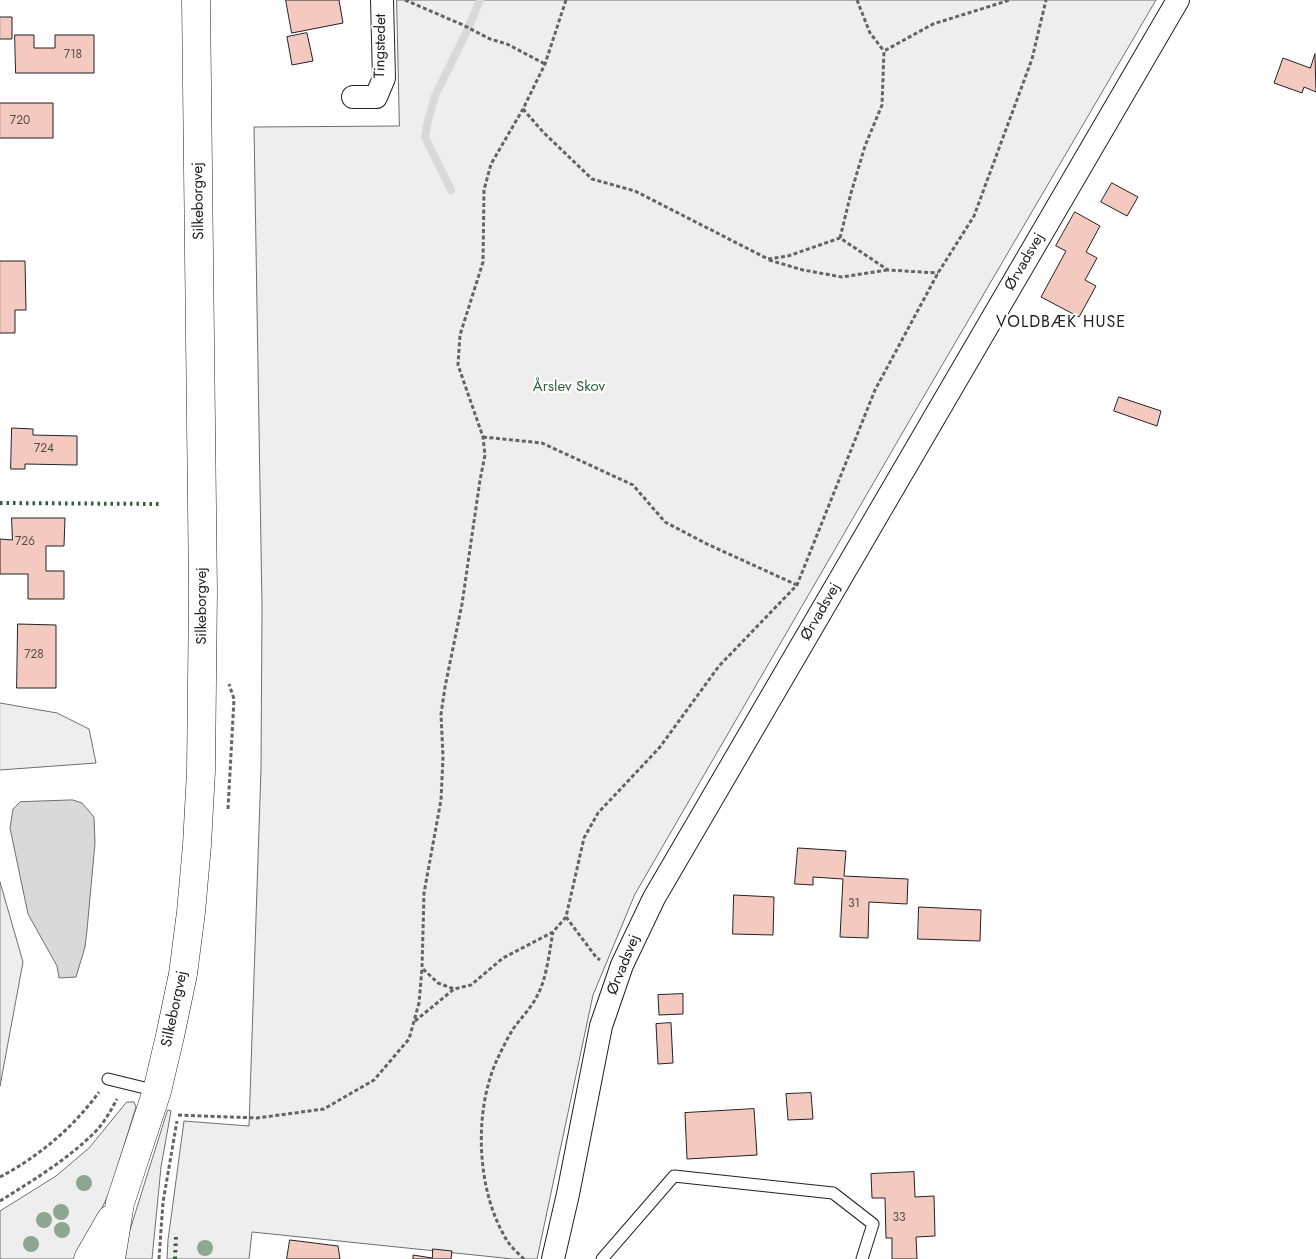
<!DOCTYPE html>
<meta charset="utf-8">
<style>
body{margin:0}
canvas{display:block;background:#fff}
</style>
<canvas width="1316" height="1259"></canvas>
<script>
const ctx = document.querySelector('canvas').getContext('2d');
ctx.lineJoin = 'round';
function fill(path, color) {
  ctx.fillStyle = color;
  ctx.fill(path, 'evenodd');
}
function stroke(path, color, width, dash) {
  ctx.strokeStyle = color;
  ctx.lineWidth = width;
  ctx.lineCap = dash ? 'butt' : 'round';
  ctx.setLineDash(dash || []);
  ctx.stroke(path);
}
function label(font, color, halo, rows, align = 'center') {
  ctx.font = font + ' Jost,sans-serif';
  ctx.lineWidth = 4;
  ctx.setLineDash([]);
  ctx.textBaseline = 'middle';
  ctx.strokeStyle = halo;
  ctx.fillStyle = color;
  for (const [text, x, y, turn = 0] of rows) {
    ctx.save();
    ctx.translate(x, y);
    ctx.rotate((+turn || 0) * Math.PI / 180);
    ctx.textAlign = isNaN(turn) ? turn : align;
    if (halo) ctx.strokeText(text, 0, 0);
    ctx.fillText(text, 0, 0);
    ctx.restore();
  }
}
const green = new Path2D(`
 M397,0H1156L907,425L635,894L593,995L537,1259H513L252,1232L249,1259H167L168,1240L184,1121L249,1126L261,769L262,607L254,127L399,126Z
 M0,703L57,713L89,729L96,763L0,770Z
 M0,882L23,962L0,1086Z
 M127,1102H134L136,1107L110,1191L78,1259H0V1211L56,1176L89,1148Z
 M168,1110L171,1111L161,1167L152,1259H123L125,1246Z`);
const water = new Path2D(`
 M73,800L82,803L94,817L95,843L87,930L85,947L76,977L59,978L57,966L28,914L10,828L13,809L20,802Z`);
const stream = new Path2D(`
 M451,190L425,137L427,124L435,96L466,33L480,0`);
const building = new Path2D(`
 M286,0H339L343,23L292,33Z
 M0,17H12V39H0Z
 M307,33L313,61L292,65L287,37Z
 M15,35H34V48H55V35H94V73H16Z
 M1315,54L1316,92L1304,87L1302,93L1274,83L1283,58L1310,68Z
 M0,103H53V138H0Z
 M1112,183L1138,197L1127,216L1101,202Z
 M1075,212L1100,226L1086,252L1097,258L1085,280L1096,286L1079,317L1041,297L1066,251L1056,246Z
 M0,261H25L26,310H15V333H0Z
 M1119,397L1161,411L1157,426L1114,411Z
 M12,428L33,429V435L77,436V465L25,464V469H11Z
 M12,518H65L64,546H46V571H64V599H28V574H0V539L12,540Z
 M18,624L56,625V688H17Z
 M798,848L846,851L844,876L908,879L907,904L869,902L868,938L840,937L843,879L813,877V885L795,884Z
 M734,895L774,897L773,935L733,934Z
 M919,907L981,910L980,941L918,939Z
 M683,994V1014L659,1015L658,995Z
 M671,1023L673,1063L658,1064L656,1024Z
 M811,1093L813,1119L788,1120L786,1094Z
 M754,1109L757,1155L687,1159L685,1113Z
 M914,1172L915,1197L934,1196L935,1236L916,1237L917,1259H892V1238H886L885,1198H872L871,1174Z
 M290,1240L338,1246L340,1259H287Z
 M433,1249L452,1251L451,1259H413V1255L432,1258Z`);
const path = new Path2D(`
 M405,0L463,25L490,39L507,44L545,64
 M566,0L545,64L523,109L491,164L484,190L483,262L460,335L458,365L483,437L485,455L480,480L462,604L445,687L441,714L443,757L441,800L424,893L422,968L438,983L454,989L471,985L503,958L553,932L566,917L584,838L598,813L660,747L719,666L797,585L875,390L938,273L974,216L1032,59L1046,0
 M857,0L870,33L884,51
 M523,109L543,132L592,179L635,191L768,259L788,256L840,238L888,270L938,273
 M840,238L851,193L865,146L882,105L884,51L933,24L1010,0
 M769,260L803,270L842,277L887,270
 M483,437L542,443L633,485L665,522L707,544L797,585
 M228,809L234,699L229,684
 M566,917L596,957L600,960
 M415,1021L454,989
 M178,1115L257,1118L324,1109L374,1080L409,1039L419,1003L422,968
 M0,1177C38,1157 73,1128 99,1092
 M0,1201C32,1181 65,1161 92,1135C103,1125 110,1112 117,1099
 M159,1259L163,1202L177,1121
 M524,1259C519,1254 512,1248 508,1242C477,1194 473,1115 496,1062C501,1051 507,1039 513,1029C521,1018 530,1009 536,998C547,979 549,953 553,932`);
const lane = new Path2D(`
 M108,1079L157,1091
 M602,1259L674,1176L833,1193L873,1224L862,1259`);
const street = new Path2D(`
 M353,97H376L384,78L382,0
 M553,1259L568,1194L601,1026L622,965L654,898L1178,0`);
const secondary = new Path2D(`
 M88,1259L111,1219
 M111,1259L120,1203L157,1091L170,1036L183,974L191,912L197,845L201,771L203,591L196,0`);
const hedge = new Path2D(`
 M0,503L159,504
 M175,1259L176,1236`);
const trees = [
 [84,1183],
 [61,1212],
 [44,1220],
 [62,1230],
 [31,1244],
 [205,1248]
];
const numberNames = [
 ["718",73,55],
 ["720",20,121],
 ["724",44,449],
 ["726",25,542],
 ["728",34,655],
 ["31",854,904],
 ["33",899,1218]
];
const streetNames = [
 ["Tingstedet",381,46,-89],
 ["Silkeborgvej",199,201,-91],
 ["Ørvadsvej",1025,262,-60],
 ["Silkeborgvej",202,606,-90],
 ["Ørvadsvej",821,612,-60],
 ["Ørvadsvej",624,965,-68],
 ["Silkeborgvej",175,1009,-78]
];
const parkNames = [
 ["Årslev Skov",569,387]
];
const neighbourhoodNames = [
 ["VOLDBÆK HUSE",1061,323]
];
fill(green, '#eee');
stroke(green, '#6f6f6f', 1);
fill(water, '#d9d9d9');
stroke(water, '#6f6f6f', 1);
stroke(stream, '#d9d9d9', 8);
fill(building, '#f3c9c0');
stroke(building, '#222', 1);
stroke(lane, '#222', 13);
stroke(street, '#222', 24);
stroke(secondary, '#222', 29);
stroke(path, '#646464', 3, [4, 2.5]);
stroke(lane, '#fff', 11);
stroke(street, '#fff', 22);
stroke(secondary, '#fff', 28);
stroke(hedge, '#2f5e38', 4, [2.5, 4]);
ctx.fillStyle = '#8da692';
for (const [x, y] of trees) {
  ctx.beginPath();
  ctx.arc(x, y, 8, 0, 2 * Math.PI);
  ctx.fill();
}
label('12px', '#564c4a', null, numberNames);
label('15px', '#222', '#fff', streetNames);
label('15px', '#2f5e38', '#fff', parkNames);
ctx.letterSpacing = '1px';
label('16px', '#222', '#fff', neighbourhoodNames);
ctx.letterSpacing = '0px';
</script>
